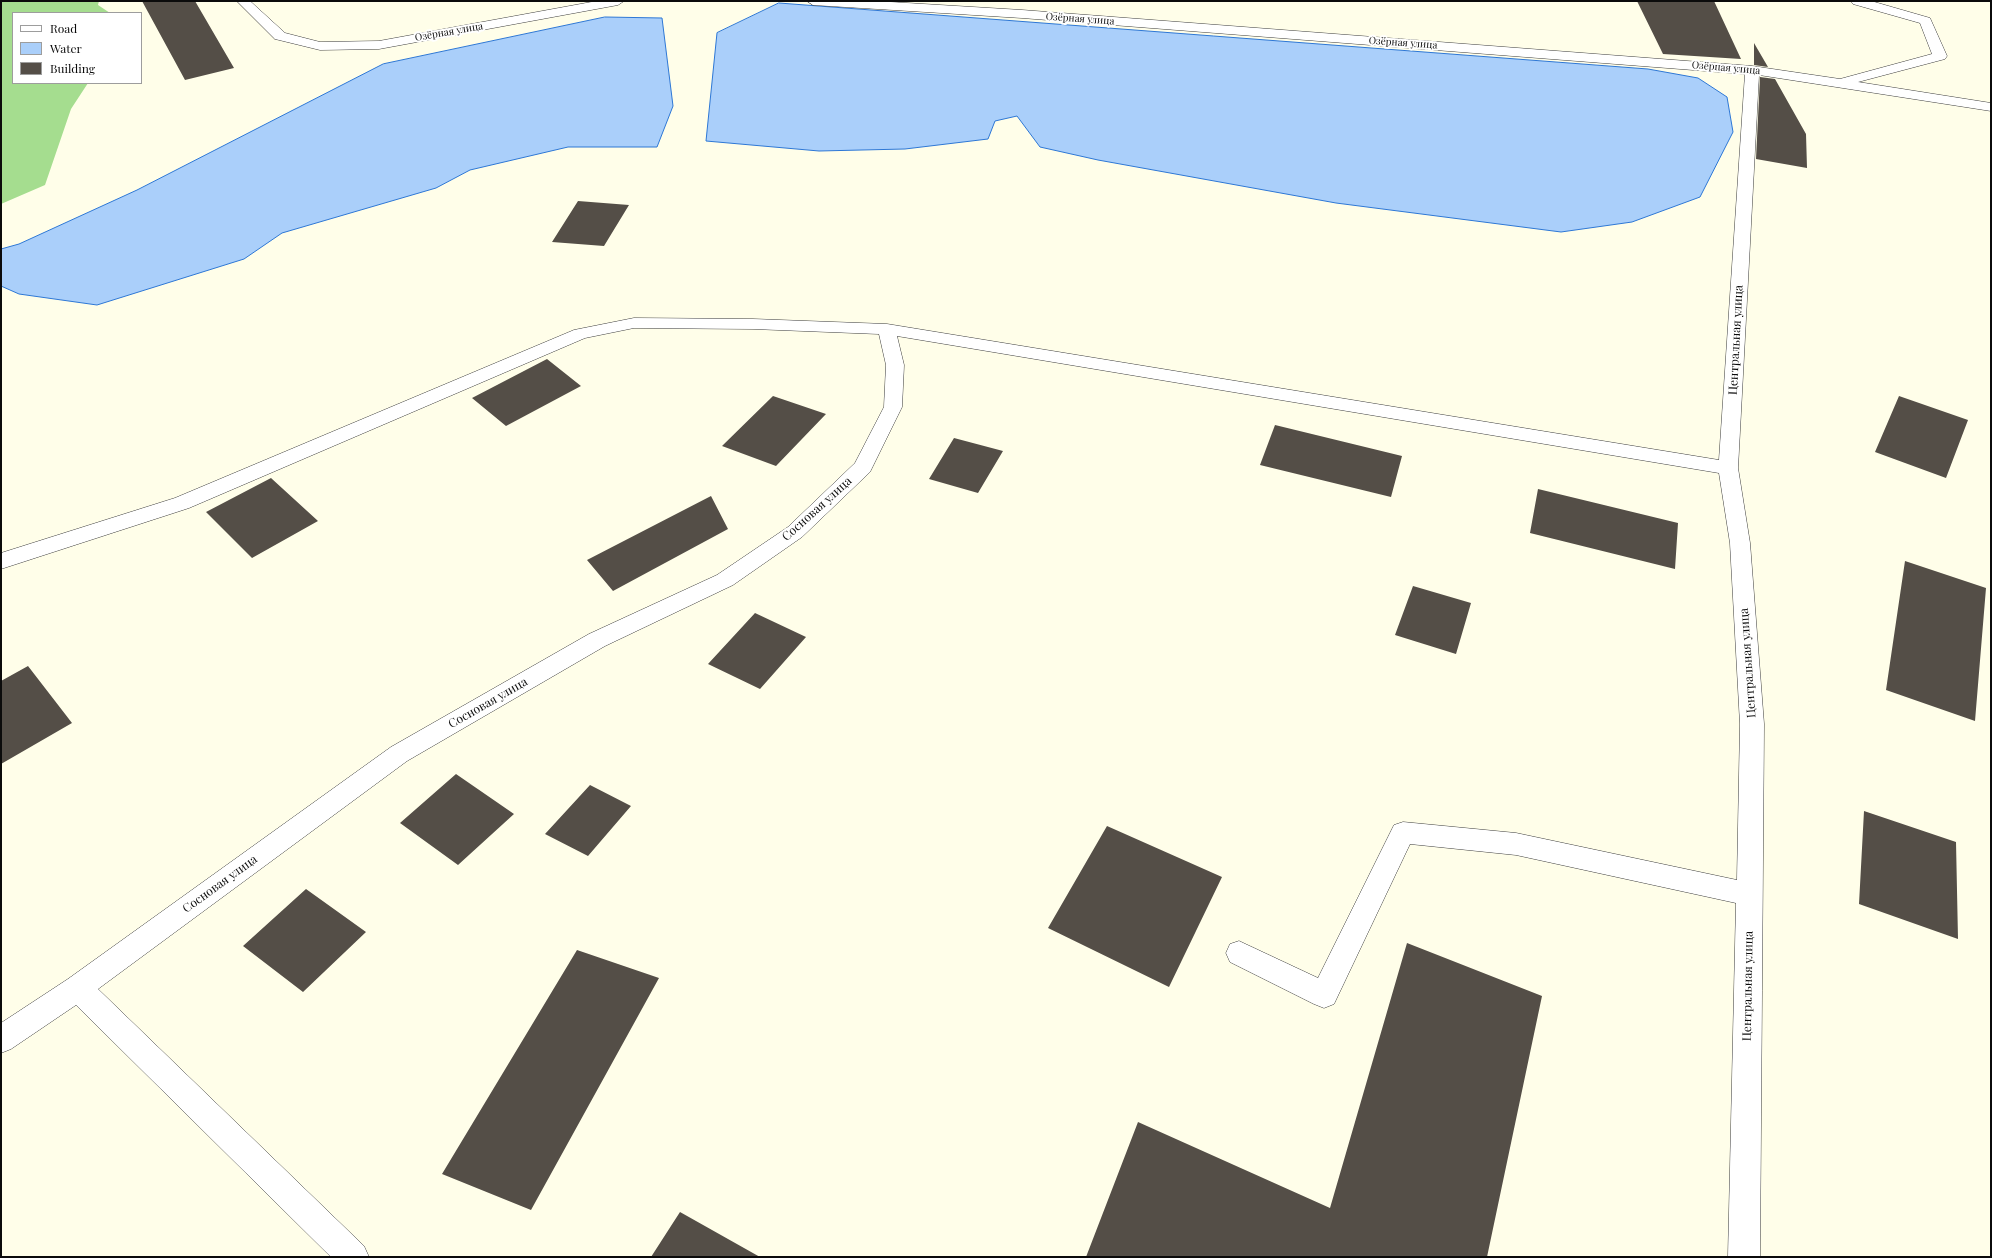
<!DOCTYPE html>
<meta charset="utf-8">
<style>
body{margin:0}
#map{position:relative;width:1992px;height:1258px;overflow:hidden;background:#fffee9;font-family:"Playfair Display",serif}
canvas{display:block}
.frame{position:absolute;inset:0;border:2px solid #0b0b0b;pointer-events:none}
.legend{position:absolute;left:12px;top:12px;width:130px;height:72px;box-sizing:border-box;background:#fff;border:1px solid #9d9d9d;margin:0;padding:5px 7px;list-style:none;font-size:12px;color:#0b0b0b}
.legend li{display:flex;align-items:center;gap:8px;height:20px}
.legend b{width:20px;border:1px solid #9d9d9d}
</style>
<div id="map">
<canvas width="1992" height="1258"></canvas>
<div class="frame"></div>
<ul class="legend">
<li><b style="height:5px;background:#fff"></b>Road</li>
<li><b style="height:11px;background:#aacffa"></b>Water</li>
<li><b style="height:11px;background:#544e47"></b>Building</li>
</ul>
</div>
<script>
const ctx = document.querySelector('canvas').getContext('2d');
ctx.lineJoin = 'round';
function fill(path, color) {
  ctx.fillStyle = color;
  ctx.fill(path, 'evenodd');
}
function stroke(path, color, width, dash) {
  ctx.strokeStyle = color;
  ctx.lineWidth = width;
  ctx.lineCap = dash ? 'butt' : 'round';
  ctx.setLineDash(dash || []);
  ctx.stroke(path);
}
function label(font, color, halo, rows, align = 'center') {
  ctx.font = font + ' "Playfair Display",serif';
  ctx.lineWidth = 4;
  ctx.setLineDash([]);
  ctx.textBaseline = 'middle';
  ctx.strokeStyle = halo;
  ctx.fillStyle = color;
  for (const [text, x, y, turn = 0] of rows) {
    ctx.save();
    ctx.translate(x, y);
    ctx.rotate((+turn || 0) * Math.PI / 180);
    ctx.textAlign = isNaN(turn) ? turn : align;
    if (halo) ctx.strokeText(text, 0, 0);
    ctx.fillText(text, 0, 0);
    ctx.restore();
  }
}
const forest = new Path2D(`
 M1,1H99L98,5L110,13H13V83H88L71,109L45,185L1,204Z`);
const water = new Path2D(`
 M779,3L1648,69L1698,78L1727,97L1733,132L1700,197L1632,222L1561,232L1336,203L1098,160L1040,147L1017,116L995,121L988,139L905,149L819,151L706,141L717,33Z
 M605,17L662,18L673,106L657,147H568L470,170L436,188L282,233L244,259L97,305L19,294L1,286V249L19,244L137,190L383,64Z`);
const building = new Path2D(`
 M142,1H195L234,68L185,80Z
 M1637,1H1714L1741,59L1663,54Z
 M1754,43L1768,67L1754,65Z
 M1760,77L1775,79L1806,134L1807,168L1756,159Z
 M578,201L629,205L604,246L552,242Z
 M547,359L581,386L506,426L472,398Z
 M773,396L826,414L776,466L722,446Z
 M1899,396L1968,420L1946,478L1875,452Z
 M1275,425L1402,456L1391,497L1260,465Z
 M954,438L1003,451L978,493L929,479Z
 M271,478L318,521L252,558L206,512Z
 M1538,489L1678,523L1675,569L1530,533Z
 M711,496L728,529L613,591L587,560Z
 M1905,561L1986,588L1975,721L1886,690Z
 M1413,586L1471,603L1456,654L1395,635Z
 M755,613L806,637L760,689L708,664Z
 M28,666L72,723L1,764V681Z
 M456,774L514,814L458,865L400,823Z
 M590,785L631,806L588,856L545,834Z
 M1864,811L1956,842L1958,939L1859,904Z
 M1107,826L1222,877L1169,987L1048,928Z
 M306,889L366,932L303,992L243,946Z
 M1407,943L1542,996L1487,1257H1086L1138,1122L1330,1208Z
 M577,950L659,978L531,1210L442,1174Z
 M680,1212L760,1257H651Z`);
const minor = new Path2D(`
 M237,1H250L285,33L320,42L379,41L597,1H624L618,5L379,49L320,50L275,39Z
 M807,1H874L1022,10L1752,66L1840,79L1932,54L1920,23L1853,4L1851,1H1871L1930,18L1947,56L1945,59L1858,82L1991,103V111L1759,75L1738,468L1750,543L1764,724L1760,1257H1728L1736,903L1516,855L1410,844L1334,1004L1324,1008L1314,1004L1230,962L1226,953L1230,944L1239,941L1318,978L1394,825L1403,822L1516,833L1737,880L1740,724L1730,543L1719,473L897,336L904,365L902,407L870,472L802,537L733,585L605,646L407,761L98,989L364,1246L369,1257H331L76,1005L11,1049L1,1053V1023L68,979L391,747L589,634L717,575L788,527L855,463L884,407L886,365L879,334L753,329L634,328L585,338L189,508L1,569V553L175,498L574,330L634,318L753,319L887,324L1719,460L1745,74L1022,18L813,5Z`);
const farStreetnames = [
 ["Озёрная улица",1080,19,4],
 ["Озёрная улица",449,32,-10],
 ["Озёрная улица",1403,43,4],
 ["Озёрная улица",1726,68,5]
];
const streetNames = [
 ["Центральная улица",1736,340,-87],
 ["Сосновая улица",817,509,-42],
 ["Центральная улица",1748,663,-94],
 ["Сосновая улица",488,703,-30],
 ["Сосновая улица",220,884,-36],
 ["Центральная улица",1748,986,-89]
];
fill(forest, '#a5dd8f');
fill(water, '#aacffa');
stroke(water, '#2d77d5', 1);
fill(building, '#544e47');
stroke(minor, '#3e3e3e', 1);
fill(minor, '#fff');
label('10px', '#0b0b0b', '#fff', farStreetnames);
label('12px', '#0b0b0b', '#fff', streetNames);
</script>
